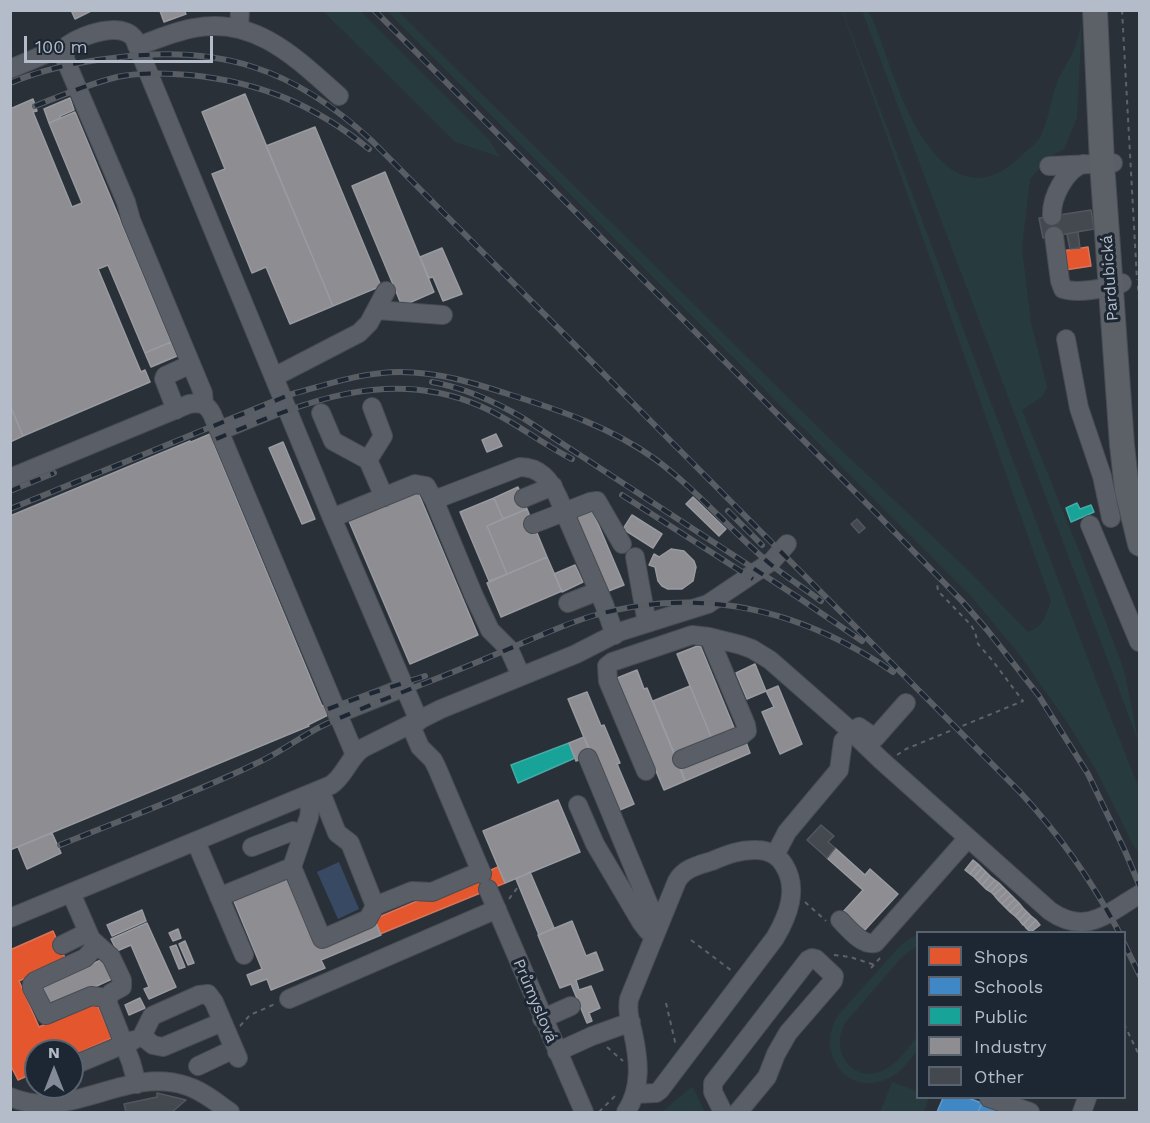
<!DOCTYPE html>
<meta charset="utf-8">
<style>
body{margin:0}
#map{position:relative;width:1150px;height:1123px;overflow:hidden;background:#2a3038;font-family:"Work Sans",sans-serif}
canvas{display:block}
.frame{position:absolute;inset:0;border:12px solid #b4bcc9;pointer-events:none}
.legend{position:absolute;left:916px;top:931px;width:210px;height:168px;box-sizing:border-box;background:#1d2633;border:2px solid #59626f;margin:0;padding:8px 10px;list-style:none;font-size:18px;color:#b4bcc9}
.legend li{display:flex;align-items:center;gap:12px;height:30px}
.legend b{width:30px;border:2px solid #59626f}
.north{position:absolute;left:24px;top:1039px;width:60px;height:60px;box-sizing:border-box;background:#1d2633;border:2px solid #59626f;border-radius:50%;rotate:0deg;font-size:16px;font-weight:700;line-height:24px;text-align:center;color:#b4bcc9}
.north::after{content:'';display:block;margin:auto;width:21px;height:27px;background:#848b96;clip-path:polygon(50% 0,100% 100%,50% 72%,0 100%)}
.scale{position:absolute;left:24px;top:36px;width:189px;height:27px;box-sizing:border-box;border:3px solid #b4bcc9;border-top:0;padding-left:8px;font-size:18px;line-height:21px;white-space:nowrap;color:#b4bcc9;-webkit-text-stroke:4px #1d2633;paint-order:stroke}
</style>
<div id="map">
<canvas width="1150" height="1123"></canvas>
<div class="frame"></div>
<ul class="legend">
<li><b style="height:16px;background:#e4572e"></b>Shops</li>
<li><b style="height:16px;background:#3f88c5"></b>Schools</li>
<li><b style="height:16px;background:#17a398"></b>Public</li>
<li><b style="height:16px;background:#8d8d92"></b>Industry</li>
<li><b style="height:16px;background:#444950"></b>Other</li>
</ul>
<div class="north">N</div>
<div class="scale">100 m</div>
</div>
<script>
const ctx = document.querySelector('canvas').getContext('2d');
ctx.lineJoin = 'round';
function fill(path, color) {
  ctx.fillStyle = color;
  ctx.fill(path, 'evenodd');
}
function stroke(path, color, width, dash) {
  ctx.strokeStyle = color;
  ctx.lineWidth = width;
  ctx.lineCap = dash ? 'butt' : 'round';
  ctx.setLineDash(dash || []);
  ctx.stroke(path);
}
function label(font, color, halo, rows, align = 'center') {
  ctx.font = font + ' "Work Sans",sans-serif';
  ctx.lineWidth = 6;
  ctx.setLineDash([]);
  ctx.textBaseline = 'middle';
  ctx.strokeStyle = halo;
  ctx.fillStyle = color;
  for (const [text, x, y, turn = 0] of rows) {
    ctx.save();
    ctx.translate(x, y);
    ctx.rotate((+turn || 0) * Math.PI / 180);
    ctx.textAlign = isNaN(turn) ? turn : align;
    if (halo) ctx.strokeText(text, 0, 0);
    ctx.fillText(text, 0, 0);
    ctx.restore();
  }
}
const green = new Path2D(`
 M323,11H360L490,141L500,157L455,142Z
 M387,11H398L837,446L968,570L1028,632C1044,626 1045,616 1051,601C981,405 913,207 842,11H843L1096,680L1139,788V851L1134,847L1096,770L1069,725L1019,654L970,595Z
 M862,11H868L872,18C887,54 899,99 919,132C945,175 980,197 1021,156C1027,150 1036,144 1040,137C1049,120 1050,102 1056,85C1060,73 1068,63 1073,52C1077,43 1079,32 1082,22L1077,118L1064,149L1050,157L1030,179L1022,248L1031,322L1047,387L1042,397L1022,410L1080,553L1124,670L1139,743Z
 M917,935V946L903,956L845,1023C829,1051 853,1085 884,1070C898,1063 908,1048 917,1037V1051C909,1061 900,1074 887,1079C845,1098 813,1048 840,1013L899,947L909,939Z
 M892,1082L917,1091L918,1098H929L924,1112H880Z
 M693,1087L705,1112H662L689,1089Z`);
const water = new Path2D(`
 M339,862L359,909L338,919L317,872Z`);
const shops = new Path2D(`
 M1088,247L1091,266L1065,270L1062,251Z
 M498,867L505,883L380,934L375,920L379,917Z
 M53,931L66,960L19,981L39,1027L96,1002L112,1038L72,1056V1051H36V1072L18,1080L10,1064V950Z`);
const schools = new Path2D(`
 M943,1098H968L982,1103L978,1112H937Z
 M982,1103L1012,1112H978Z`);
const public = new Path2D(`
 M1077,503L1080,509L1091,505L1094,512L1071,522L1066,508Z
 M569,743L575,758L518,783L511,765Z`);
const industry = new Path2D(`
 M71,10H93L75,19Z
 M184,10L186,14L164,22L160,11Z
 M245,94L333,306L290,324L266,267L252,273L212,174L225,169L202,112Z
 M70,98L74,110L60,116L61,118L49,123L44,109Z
 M33,99L37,111L33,112L72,207L82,203L49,123L75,112L171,342L145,353L108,265L98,269L141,372L145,370L150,382L23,436L10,405V109Z
 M315,127L381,286L333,306L266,146Z
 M385,172L434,292L402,306L352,186Z
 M442,248L462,294L443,301L433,277L429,278L420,257Z
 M171,342L177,356L151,367L145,353Z
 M10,405L23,436L10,442Z
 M210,434H214L218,443L214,445L322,706L326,704L330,714L308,725L309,726L10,850V516L190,441L191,442Z
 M496,434L502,446L487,452L482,440Z
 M283,442L315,519L302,524L269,448Z
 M415,485L478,635L410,664L346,514Z
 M518,487L527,509L503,519L494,498Z
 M693,497L726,529L719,536L686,504Z
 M494,498L503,519L487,526L507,574L489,581L460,512Z
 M590,505L624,585L606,592L573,512Z
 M527,509L547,557L507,574L487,526Z
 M632,515L662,534L653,548L623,529Z
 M671,549L684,551L694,561L696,567L693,581L682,589H668L662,586L658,581L655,567L649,565L654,554L659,557Z
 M547,557L562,591L501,617L487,583Z
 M575,565L583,582L562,592L554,574Z
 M700,645L735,730L712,739L677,654Z
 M755,664L766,691L747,699L736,673Z
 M637,670L644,689L647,688L685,781L664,790L617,678Z
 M690,686L712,739L675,755L653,701Z
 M778,686L802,744L780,754L762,712L774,707L766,691Z
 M587,692L601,726L604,725L620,763L617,764L634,804L615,812L568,699Z
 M584,737L592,755L576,761L569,743Z
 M746,742L750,753L685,781L681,769Z
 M558,800L580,852L505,883L483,831Z
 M52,833L61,853L27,869L18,847Z
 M835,848L865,875L870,869L898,894L863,932L842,913L863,890L827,858Z
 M973,860L978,864L970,874L965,870Z
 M978,864L982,868L974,877L970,874Z
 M982,868L986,872L978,881L974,877Z
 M530,872L554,928L539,935L516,879Z
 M986,872L990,876L982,885L978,881Z
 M990,876L995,880L986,889L982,885Z
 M287,877L316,946L375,921L381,935L321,960L325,968L271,990L267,979L251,985L247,975L262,969L233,899Z
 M995,880L999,883L991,892L986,889Z
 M999,883L1003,887L994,895L991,892Z
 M1003,887L1007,891L998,900L994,895Z
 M1007,891L1011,895L1002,904L998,900Z
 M1011,895L1015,899L1006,908L1002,904Z
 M1015,899L1019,903L1010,912L1006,908Z
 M1019,903L1023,908L1015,916L1010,912Z
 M1023,908L1027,912L1019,920L1015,916Z
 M142,910L146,921L112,936L107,925Z
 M1027,912L1031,916L1023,925L1019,920Z
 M1031,916L1036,920L1027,929L1023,924Z
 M1036,920L1040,925L1031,932L1027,929Z
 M572,921L586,956L596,952L603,970L576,980L579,990L591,986L600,1008L589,1013L592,1021L587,1023L571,984L560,988L538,935Z
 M147,923L176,987L149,999L144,989L149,987L131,945L117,951L111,939Z
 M178,929L181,938L173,941L169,933Z
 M185,941L194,963L188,965L179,944Z
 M176,945L185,967L179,969L170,947Z
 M103,959L112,979L49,1008L40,988Z
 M140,998L145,1008L129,1015L125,1005Z`);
const building = new Path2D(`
 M1091,210L1094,229L1043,238L1039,218Z
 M1078,232L1080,248L1070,249L1067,234Z
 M857,519L865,528L859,533L851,524Z
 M821,825L834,836L828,842L835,848L827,858L807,840Z
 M157,1093L186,1100L172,1112H126L124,1104L157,1097Z`);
const path = new Path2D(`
 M1122,10L1137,280
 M1138,286L1140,311
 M897,755L906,749L1023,701L992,660L978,644L975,632L971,625L938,591L937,583
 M509,899L518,887
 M805,902L826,921
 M691,940L732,971
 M834,955L850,957L875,965
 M871,968L880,958
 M666,1003L676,1046
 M1124,1024L1140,1057
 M240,1026L250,1015L275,1004
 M607,1047L623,1061
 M599,1112L618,1093`);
const minor = new Path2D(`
 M239,29L240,10
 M137,46C156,40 175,31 194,28C256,16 297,59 339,96
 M10,69L48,53L65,49
 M1049,166L1113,163
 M1052,216C1051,198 1065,170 1083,164
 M1054,236L1060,281L1063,289C1078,294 1108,288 1122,283
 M377,310L443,315
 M1066,339L1079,408L1102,476L1111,518
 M274,377L359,333L369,323L386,291
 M204,404L203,393L131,220L126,202L65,59V49L68,45C83,35 120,21 134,38L332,518L419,721
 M176,410L164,379L165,376L191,364
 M321,413L333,441L368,460L383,436L372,407
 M219,431L285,404
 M368,460L384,497
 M10,478L189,404C201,402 207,404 212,414L355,755
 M524,498L553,486
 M332,518L415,484L426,486L434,500
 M533,524L590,502L597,501L622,544
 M1090,525L1139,642
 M635,557L647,623
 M568,603L598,591
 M521,676L509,649L490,630L474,596L434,500L520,467C540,467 550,480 558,497L604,604L615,635
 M337,714L405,687
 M411,726L420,747L433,760L437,768L482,874
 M588,758L649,905L655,914L662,917
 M682,759L742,735L747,731L746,725L709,637
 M646,771L608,681L607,666L612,662L692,635L709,637L741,645L752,649L770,660L852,732L859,727L875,738L906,703
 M320,790L337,833L350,843L375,906
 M578,805L595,844L641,922L648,931L655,934
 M196,842L244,955
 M252,847L288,833L293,831L303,834
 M775,855L787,832L839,770L843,741L852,732L881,760L1050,911C1086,936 1108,913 1140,894
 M292,867L309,817L310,809L307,796
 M488,889L584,1112
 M71,893L91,939L111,957L122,980V987L111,993L107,1001L131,1062L137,1084
 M219,897L292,867L322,939L368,919L375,906L412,891L432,892L481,871
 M10,918L331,785C345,776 349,757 363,748L441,709L576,654L619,632L708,604L772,561L787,544
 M840,920C849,929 862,946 875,943L968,838
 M62,945L88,932
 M97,945L85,958L35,981L32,984V988L46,1015L91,996L108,998
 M289,999L497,909
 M542,1019L571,1006
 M222,1022L163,1047L153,1045L142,1036L152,1016L199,995L208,994L214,1002L238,1058
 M557,1052L592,1036L631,1022
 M72,1066L134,1040
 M198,1066L234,1049
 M10,1097C72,1123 124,1065 187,1086C203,1091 217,1103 230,1112
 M989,1098L1030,1112
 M626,1112C642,1088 639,1060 633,1033C630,1021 627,1011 629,999L677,881C684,868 699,865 712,861C726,855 741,849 757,850C768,850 778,855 784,865C799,889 788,916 775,938L660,1090L656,1093L635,1094
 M723,1112L713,1092V1083L808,960L812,958L816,959L834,976L833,981L788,1033L776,1054L767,1077L738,1112
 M1082,1112L1087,1098`);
const major = new Path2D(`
 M1095,10L1102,163L1122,445L1127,490L1140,544`);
const rail = new Path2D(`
 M374,10L875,512L962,601L988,631L1039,696L1088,774L1125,851L1140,887
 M10,83C44,69 77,62 113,58C220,44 294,68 373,142L1019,791C1059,834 1092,881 1119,932
 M35,106C62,95 89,84 117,77C141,72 167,73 190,75C260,82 315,105 369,149
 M432,382C465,388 494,401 523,418L799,598L862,641
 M216,439C302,403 388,366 480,406C513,420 540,443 572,459
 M10,491L54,473
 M622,495L753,579
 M10,509L289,395C325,385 362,372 400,372C439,372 474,383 511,395C562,411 612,428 655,459C697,490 730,530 769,563C786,577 804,588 821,601
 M728,511L762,545
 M328,709L372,693L425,676
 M60,845C126,818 193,794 257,763C280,753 301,736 324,725C377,701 433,681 487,658C522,644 556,627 592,616C701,585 802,610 893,672
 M1124,943L1140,976`);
const streetNames = [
 ["Pardubická",1110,278,-94],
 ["Průmyslová",535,1001,67]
];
fill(green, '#273a3e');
fill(water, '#384963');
fill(shops, '#e4572e');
stroke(shops, '#d6755c', 1.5);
fill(schools, '#3f88c5');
stroke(schools, '#6298c6', 1.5);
fill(public, '#17a398');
stroke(public, '#46aaa7', 1.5);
fill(industry, '#8d8d92');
stroke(industry, '#999ba2', 1.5);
fill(building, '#444950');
stroke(building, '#52575f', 1.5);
stroke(minor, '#484c53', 20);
stroke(major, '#484c55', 26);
stroke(path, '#5d636a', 2, [4.5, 4.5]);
stroke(minor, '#5a5e66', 18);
stroke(major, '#5c6168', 24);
stroke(rail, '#595d64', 6);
stroke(rail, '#1d2633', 4, [11]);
label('16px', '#b4bcc9', '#1d2633', streetNames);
</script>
